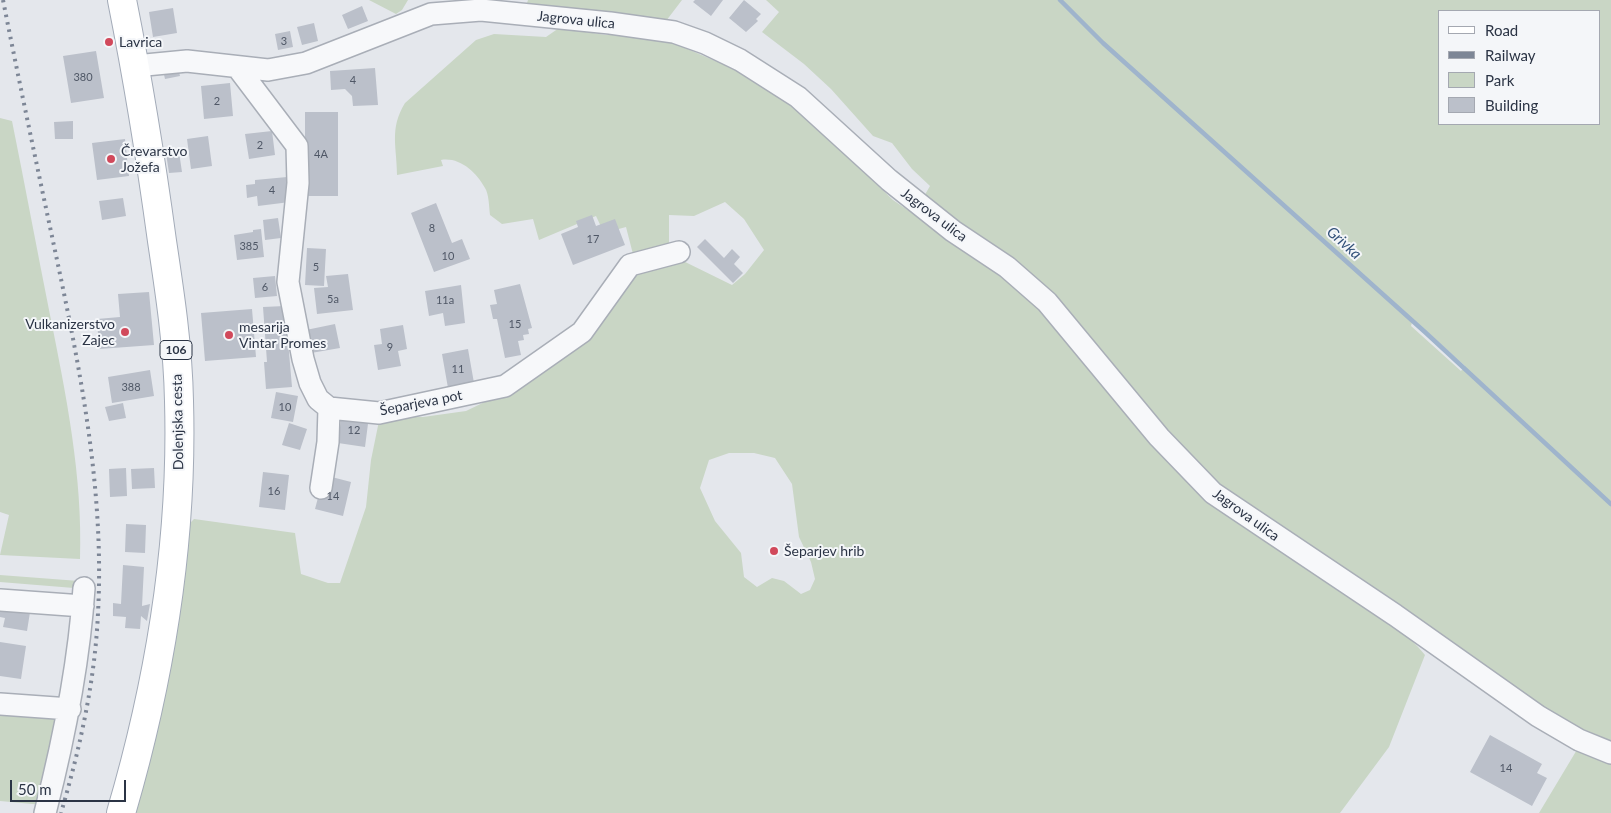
<!DOCTYPE html>
<meta charset="utf-8">
<style>
body{margin:0}
#map{position:relative;width:1611px;height:813px;overflow:hidden;background:#e4e7ec;font-family:Lato,sans-serif}
canvas{display:block}
.legend{position:absolute;left:1438px;top:10px;width:162px;height:115px;box-sizing:border-box;background:#f4f6f9;border:1px solid #a4a8b1;margin:0;padding:6px 9px;list-style:none;font-size:15px;color:#2b3445}
.legend li{display:flex;align-items:center;gap:10px;height:25px}
.legend b{width:25px;border:1px solid #a4a8b1}
.scale{position:absolute;left:10px;top:780px;width:116px;height:22px;box-sizing:border-box;border:2px solid #2b3445;border-top:0;padding-left:6px;font-size:15px;line-height:18px;white-space:nowrap;color:#2b3445;-webkit-text-stroke:4px #f4f6f9;paint-order:stroke}
</style>
<div id="map">
<canvas width="1611" height="813"></canvas>
<ul class="legend">
<li><b style="height:6px;background:#fff"></b>Road</li>
<li><b style="height:6px;background:#7d8696"></b>Railway</li>
<li><b style="height:14px;background:#c9d6c5"></b>Park</li>
<li><b style="height:14px;background:#bbc0ca"></b>Building</li>
</ul>
<div class="scale">50 m</div>
</div>
<script>
const ctx = document.querySelector('canvas').getContext('2d');
ctx.lineJoin = 'round';
function fill(path, color) {
  ctx.fillStyle = color;
  ctx.fill(path, 'evenodd');
}
function stroke(path, color, width, dash) {
  ctx.strokeStyle = color;
  ctx.lineWidth = width;
  ctx.lineCap = dash ? 'butt' : 'round';
  ctx.setLineDash(dash || []);
  ctx.stroke(path);
}
function label(font, color, halo, rows, align = 'center') {
  ctx.font = font + ' Lato,sans-serif';
  ctx.lineWidth = 4;
  ctx.setLineDash([]);
  ctx.textBaseline = 'middle';
  ctx.strokeStyle = halo;
  ctx.fillStyle = color;
  for (const [text, x, y, turn = 0] of rows) {
    ctx.save();
    ctx.translate(x, y);
    ctx.rotate((+turn || 0) * Math.PI / 180);
    ctx.textAlign = isNaN(turn) ? turn : align;
    if (halo) ctx.strokeText(text, 0, 0);
    ctx.fillText(text, 0, 0);
    ctx.restore();
  }
}
const green = new Path2D(`
 M369,0H408L402,10L396,14Z
 M528,0H682L666,21L539,9L527,3Z
 M766,0H1611V747L1535,705L1217,484L1173,442L1013,260L923,198L930,186L912,169L892,143L873,136L831,89L804,64L762,32L779,12ZM1440,11H1600V124H1440ZM1413,319L1465,366L1461,371L1411,326Z
 M559,28L606,35L625,34L662,38L748,75L803,113L893,200L998,272L1039,306L1213,505C1259,540 1309,569 1357,601C1381,617 1407,632 1425,655L1389,747L1340,813H135L180,604L189,524L194,519L295,533L301,574L328,583H340L366,507L371,460L380,416L423,417L466,411L495,397L640,269L675,257L732,285L745,274L764,250L744,219L725,202L694,216L669,215V246L634,258L626,227L604,233L596,216L539,240L533,219L502,224L490,215C489,207 489,194 485,188C476,172 460,157 441,160L443,166L397,175C397,147 389,129 405,103L476,40L494,34L546,37ZM729,453H754L775,458L792,484L799,537L811,562L815,579L810,590L801,594L784,581L772,578L757,587L744,577L741,553L715,521L700,488L709,460Z
 M0,118L12,121C25,185 37,250 50,315C66,394 83,478 80,559L0,555L9,515L0,512Z
 M0,575L79,581L74,588L0,582Z
 M0,707L60,712L43,805L0,801Z
 M1578,748L1611,762V813H1539Z`);
const stream = new Path2D(`
 M1060,0L1103,43L1426,333L1611,504`);
const building = new Path2D(`
 M695,0H723L711,16L693,2Z
 M744,0L761,14L756,19L758,21L746,32L729,18Z
 M362,6L368,21L348,29L342,15Z
 M173,8L177,33L153,37L149,12Z
 M314,23L318,41L302,45L297,27Z
 M290,31L293,47L278,50L275,34Z
 M96,51L104,98L71,103L63,56Z
 M177,63L180,76L165,79L162,66Z
 M375,68L378,105L353,106L352,96L345,89L331,90L330,71Z
 M230,83L233,116L204,119L201,86Z
 M305,112H338V196H305Z
 M73,121V139H55L54,122Z
 M272,131L275,155L249,159L245,134Z
 M208,136L212,166L191,169L187,139Z
 M125,139L129,176L97,180L92,143Z
 M179,152L182,172L169,173L166,153Z
 M287,177L290,202L258,206L257,196L247,198L246,185L255,184V180Z
 M123,198L126,216L102,220L99,201Z
 M436,203L452,243L462,239L470,259L434,272L411,213Z
 M592,215L596,226L615,219L625,245L573,265L561,234L578,227L576,221Z
 M278,218L281,238L265,240L263,220Z
 M261,229L264,257L237,260L234,235L253,232V230Z
 M705,239L724,258L732,249L740,257L734,264L743,273L733,283L697,247Z
 M307,248L326,249L324,286L305,285Z
 M348,274L353,310L317,314L314,288L328,287L326,276Z
 M275,276L277,296L255,298L253,278Z
 M520,284L532,328L528,329L529,334L523,335L524,340L518,341L521,355L505,358L497,319H493L490,305L497,304L494,290Z
 M461,285L465,323L445,326L443,313L429,316L425,291Z
 M149,292L154,345L99,349L97,319L120,317L118,294Z
 M285,306L292,387L266,389L264,362H267L263,307Z
 M252,309L256,357L205,361L201,313Z
 M335,324L340,348L311,353L306,330Z
 M403,325L407,349L398,351L401,366L378,370L374,345L382,344L380,329Z
 M468,349L474,383L448,388L442,354Z
 M150,370L154,396L112,403L108,377Z
 M276,392L298,396L293,422L271,418Z
 M123,403L126,418L109,421L105,407Z
 M342,412L369,416L365,447L338,443Z
 M289,423L307,429L300,450L282,445Z
 M126,468L127,496L110,497L109,469Z
 M154,468L155,488L132,489L131,469Z
 M263,472L289,475L285,510L259,507Z
 M324,475L351,482L343,516L315,509Z
 M126,524L146,525L145,553L125,552Z
 M123,565L144,567L142,606L150,604L147,621L141,616L140,629L125,628L126,617L113,616V603L121,604Z
 M0,602L31,606L27,631L3,627L5,618L0,617Z
 M0,642L26,646L21,679L0,676Z
 M1490,735L1542,764L1537,773L1547,778L1532,806L1470,772Z`);
const minor = new Path2D(`
 M135,66L187,61L268,70L306,63L431,14L481,10L610,23L674,32L705,43L740,60L798,97L889,180L953,231L1007,267L1047,302L1159,437L1213,493L1395,615L1538,716L1579,740L1611,753
 M238,68L297,146L298,183L288,282L303,359L310,383L318,399L329,408L379,413L505,386L582,332L630,265L679,252
 M321,488L328,442L329,408
 M0,600L83,606
 M0,704L70,709
 M45,813C64,739 79,665 84,588`);
const major = new Path2D(`
 M121,813C160,680 183,539 179,401C178,347 170,294 162,241C151,160 138,80 122,0`);
const rail = new Path2D(`
 M3,0C18,76 34,152 50,227C77,354 105,483 98,613C95,681 80,748 61,813`);
const markers = [
 [109,42,5,"#d1495b"],
 [111,159,5,"#d1495b"],
 [125,332,5,"#d1495b"],
 [229,335,5,"#d1495b"],
 [774,551,5,"#d1495b"]
];
const numberNames = [
 ["3",284,41],
 ["380",83,77],
 ["4",353,80],
 ["2",217,101],
 ["2",260,145],
 ["4A",321,154],
 ["4",272,190],
 ["8",432,228],
 ["17",593,239],
 ["385",249,246],
 ["10",448,256],
 ["5",316,267],
 ["6",265,287],
 ["5a",333,299],
 ["11a",445,300],
 ["15",515,324],
 ["9",390,347],
 ["11",458,369],
 ["388",131,387],
 ["10",285,407],
 ["12",354,430],
 ["16",274,491],
 ["14",333,496],
 ["14",1506,768]
];
const shields = [
 [176,350,32]
];
const shieldNames = [
 ["106",176,350]
];
const streetNames = [
 ["Jagrova ulica",576,20,6],
 ["Jagrova ulica",934,215,37],
 ["Šeparjeva pot",421,403,-11],
 ["Dolenjska cesta",178,422,-91],
 ["Jagrova ulica",1246,515,36]
];
const poiNames = [
 ["Lavrica",119,42],
 ["Črevarstvo",121,151],
 ["Jožefa",121,167],
 ["Vulkanizerstvo",115,324,"right"],
 ["Zajec",115,340,"right"],
 ["mesarija",239,327],
 ["Vintar Promes",239,343],
 ["Šeparjev hrib",784,551]
];
const waterNames = [
 ["Grivka",1344,243,42]
];
fill(green, '#c9d6c5');
stroke(stream, '#9fb4cc', 4.5);
fill(building, '#bbc0ca');
stroke(minor, '#a9aeb7', 24);
stroke(major, '#a3abb8', 30);
stroke(minor, '#f7f8fa', 21);
stroke(major, '#fff', 28);
stroke(rail, '#7d8696', 4, [2.5, 5]);
for (const [x, y, r, color] of markers) {
  const dot = new Path2D();
  dot.arc(x, y, r, 0, 2 * Math.PI);
  ctx.fillStyle = color;
  ctx.fill(dot);
  stroke(dot, '#f4f6f9', 2);
}
label('11px', '#4f5766', null, numberNames);
for (const [x, y, w] of shields) {
  const box = new Path2D();
  box.roundRect(x - w / 2, y - 9.5, w, 19, 4);
  ctx.fillStyle = '#f4f6f9';
  ctx.fill(box);
  stroke(box, '#2b3445', 1);
}
label('bold 12px', '#2b3445', null, shieldNames);
label('14px', '#2b3445', '#f4f6f9', streetNames);
label('14px', '#2b3445', '#f4f6f9', poiNames, 'left');
label('italic 15px', '#34527a', '#f4f6f9', waterNames);
</script>
